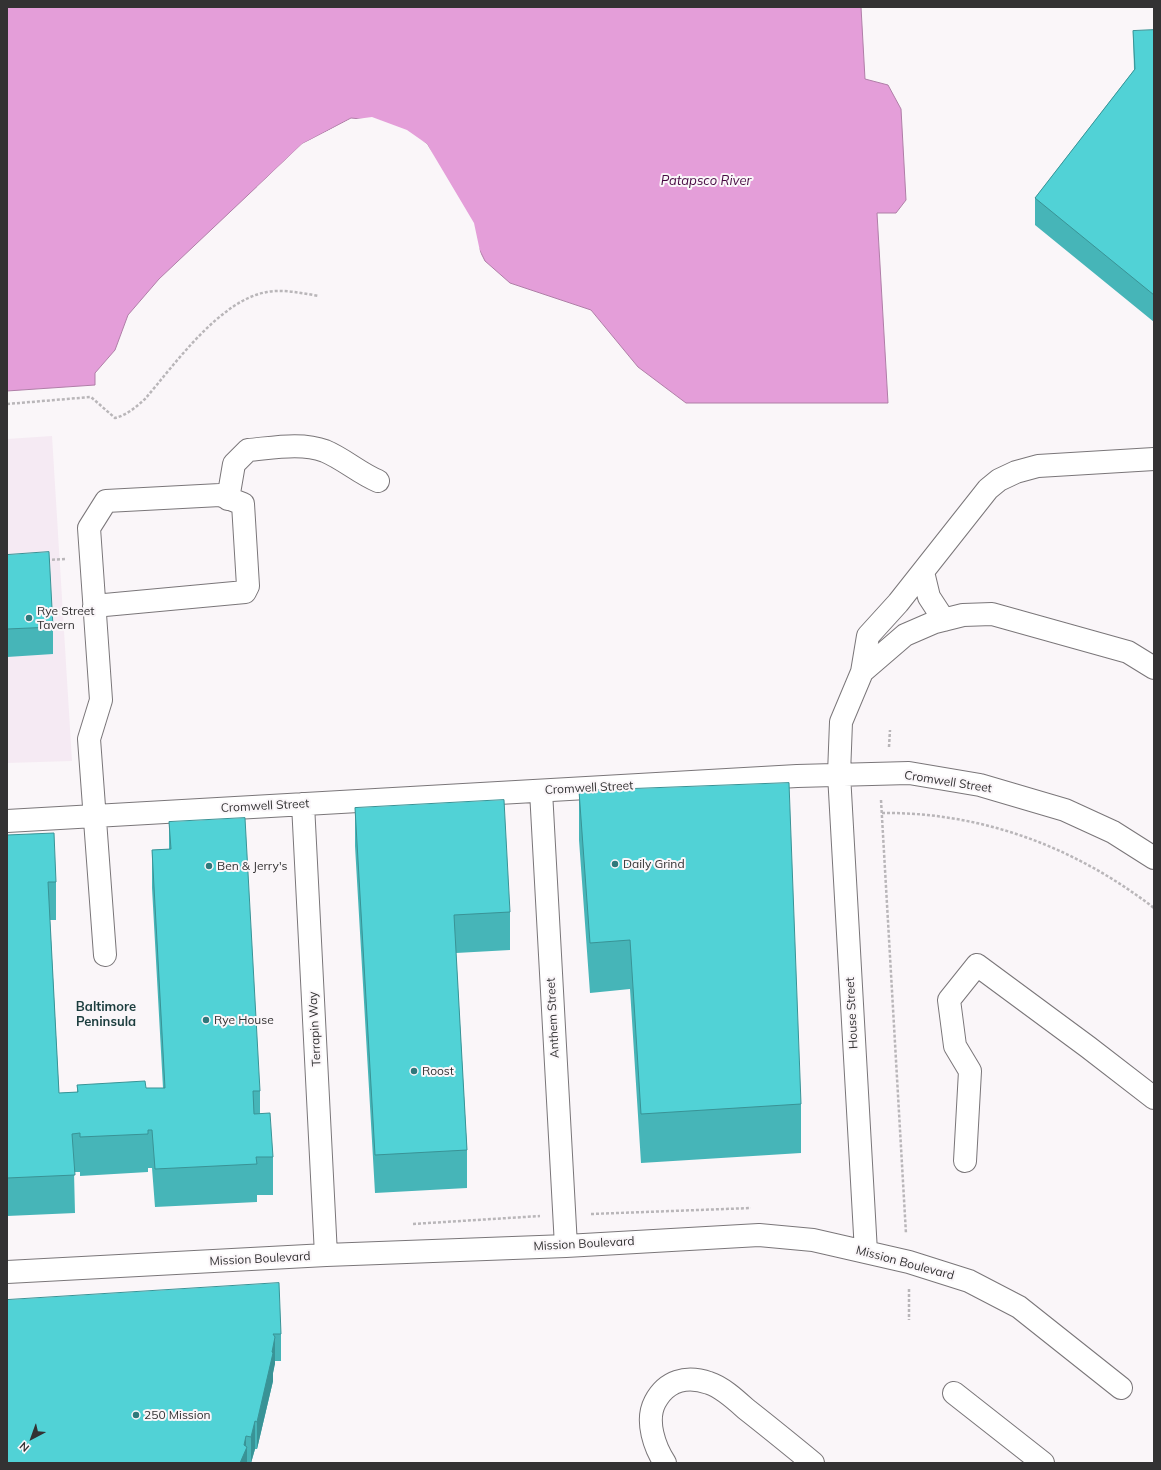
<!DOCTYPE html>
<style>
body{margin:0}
#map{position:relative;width:1161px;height:1470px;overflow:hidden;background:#faf6f9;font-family:Mulish,sans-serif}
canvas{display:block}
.frame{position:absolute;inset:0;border:8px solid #333233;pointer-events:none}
.north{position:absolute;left:12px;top:1418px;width:40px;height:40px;-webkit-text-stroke:3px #faf6f9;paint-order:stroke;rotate:221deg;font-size:11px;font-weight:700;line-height:16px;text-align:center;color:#333233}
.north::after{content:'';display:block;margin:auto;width:14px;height:18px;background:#333233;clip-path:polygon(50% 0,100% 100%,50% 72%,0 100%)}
</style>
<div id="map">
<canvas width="1161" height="1470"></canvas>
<div class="frame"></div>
<div class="north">N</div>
</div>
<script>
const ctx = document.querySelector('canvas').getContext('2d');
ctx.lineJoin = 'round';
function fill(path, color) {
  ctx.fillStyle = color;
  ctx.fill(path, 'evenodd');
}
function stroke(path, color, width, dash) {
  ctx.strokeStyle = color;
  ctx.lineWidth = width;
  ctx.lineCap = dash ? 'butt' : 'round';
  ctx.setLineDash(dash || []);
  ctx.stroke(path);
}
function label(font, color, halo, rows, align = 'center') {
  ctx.font = font + ' Mulish,sans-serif';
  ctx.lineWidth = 4;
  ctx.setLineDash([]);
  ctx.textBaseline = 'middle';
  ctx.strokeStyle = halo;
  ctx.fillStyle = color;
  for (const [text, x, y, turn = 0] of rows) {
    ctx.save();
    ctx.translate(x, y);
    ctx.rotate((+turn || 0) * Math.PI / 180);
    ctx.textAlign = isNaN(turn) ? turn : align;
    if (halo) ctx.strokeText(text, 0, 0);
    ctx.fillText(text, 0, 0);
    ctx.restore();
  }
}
const built = new Path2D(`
 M52,436L72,761L7,763V439Z`);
const water = new Path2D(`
 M7,7H861L865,79L888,85L901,109L906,200L896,213H877L888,403H686L638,367L591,310L510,283L485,261L427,144L380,121L351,118L302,144L159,279L128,315L115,350L95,373V385L7,391Z`);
const pier = new Path2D(`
 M372,117L407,130L427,144L474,223L481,256L464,224L441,193L425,146L379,123L351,120L303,146L259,188L257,187L302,144L349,120Z`);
const path = new Path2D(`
 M7,404L91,397L115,418C127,415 136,407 145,399C175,364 220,300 267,292C284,289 301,293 319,296
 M47,560L66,559
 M889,747L890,730
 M881,800L906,1234
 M882,813C982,812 1075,847 1154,908
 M591,1214L751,1208
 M413,1224L540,1216
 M909,1289V1320`);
const minor = new Path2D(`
 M228,499L234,464L248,450C272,448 302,442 325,451C344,459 359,473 378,481
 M923,572L929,597L944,620
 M94,606L245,592L248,586L243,504L220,495L106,501L89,528L101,700L89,739L105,955
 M862,672L868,636L898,603L988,489L999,480L1016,472L1038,466L1154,459
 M541,791L566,1246
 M303,804L326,1255
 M7,821L797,776L909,773L980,785L1065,810L1113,832L1154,858
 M965,1161L970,1071L955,1046L949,1000L977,965L1088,1047L1154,1098
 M866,1252L839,774L841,722L862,672L905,635L935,622L963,615L992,614L1128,652L1154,668
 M7,1272L326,1255L566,1246L759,1235L813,1240L909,1262L969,1281L1019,1307L1121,1388
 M954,1393L1043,1463
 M665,1463C655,1448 645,1421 655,1402C666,1381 686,1375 709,1383C722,1387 736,1400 746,1409C769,1427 791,1445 813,1463`);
const wall = new Path2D(`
 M1154,30V322L1035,225V198L1134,70L1133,31Z
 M7,555L53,627V654L7,657Z
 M579,791L801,1104V1153L641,1163L630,989L590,993L579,840Z
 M355,808L510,912V950L456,953L467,1150V1188L375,1193L355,846Z
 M169,822L260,1091V1114L273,1157V1195H257V1202L155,1207L152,1168H148V1172L80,1176V1172H74L75,1213L7,1216V835L56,882V920H50L59,1093L77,1092V1085L146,1088H163L152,888V850L169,849Z
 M7,1300L281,1334V1361H275L273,1373V1381L257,1449H255L251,1463H7Z`);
const shadedWall = new Path2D(`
 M275,1337V1364L273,1373V1381L257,1449V1422Z
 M255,1421V1449L251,1463V1437Z
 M246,1436V1450L247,1447V1463H240Z`);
const building = new Path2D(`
 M1154,30V295L1035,198L1135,69L1133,31Z
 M49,552L53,627L7,629V555Z
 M789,783L801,1104L641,1114L630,940L590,943L579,791Z
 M504,800L510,912L454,915L467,1150L375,1155L355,808Z
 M245,818L260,1091H253L254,1114L270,1113L273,1157H256L257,1164L155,1169L152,1130H148V1134L80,1137V1133L72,1134L75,1175L7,1178V835L54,833L56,882H48L59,1093L78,1092L77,1085L145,1081L146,1088H165L152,850L171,849L169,822Z
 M279,1283L281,1334H273L275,1337L272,1352L273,1353L257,1422L255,1421L251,1437L246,1436L244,1445L247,1447L240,1463H7V1300Z`);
const markers = [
 [29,618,4,"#2f787b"],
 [615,864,4,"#2f787b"],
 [209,866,4,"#2f787b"],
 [206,1020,4,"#2f787b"],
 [414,1071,4,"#2f787b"],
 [136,1415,4,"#2f787b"]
];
const poiNames = [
 ["Rye Street",37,611],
 ["Tavern",37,625],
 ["Daily Grind",623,864],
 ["Ben & Jerry's",217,866],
 ["Rye House",214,1020],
 ["Roost",422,1071],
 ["250 Mission",144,1415]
];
const streetNames = [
 ["Cromwell Street",948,782,9],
 ["Cromwell Street",589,788,-3],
 ["Cromwell Street",265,806,-3],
 ["House Street",852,1013,-93],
 ["Anthem Street",553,1018,-93],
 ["Terrapin Way",315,1029,-93],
 ["Mission Boulevard",584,1244,-3],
 ["Mission Boulevard",260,1259,-3],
 ["Mission Boulevard",905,1263,15]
];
const waterNames = [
 ["Patapsco River",706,181]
];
const neighbourhoodNames = [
 ["Baltimore",106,1007],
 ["Peninsula",106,1022]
];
fill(built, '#f5eaf3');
fill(water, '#e49ed9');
stroke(water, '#af7ea7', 1);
fill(pier, '#faf6f9');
stroke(minor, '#7a7679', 24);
stroke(path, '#b9b6b9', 2.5, [3, 2]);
stroke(minor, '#fff', 22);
fill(wall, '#46b5b8');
fill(shadedWall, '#399396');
fill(building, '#51d2d6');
stroke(building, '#399396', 1);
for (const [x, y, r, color] of markers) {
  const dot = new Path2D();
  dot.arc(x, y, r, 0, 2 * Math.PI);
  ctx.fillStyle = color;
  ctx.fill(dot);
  stroke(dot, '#faf6f9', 1.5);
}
label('12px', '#333233', '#faf6f9', poiNames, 'left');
label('12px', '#333233', '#faf6f9', streetNames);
label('italic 13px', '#470942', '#faf6f9', waterNames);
label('bold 13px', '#1b3d3e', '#faf6f9', neighbourhoodNames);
</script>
